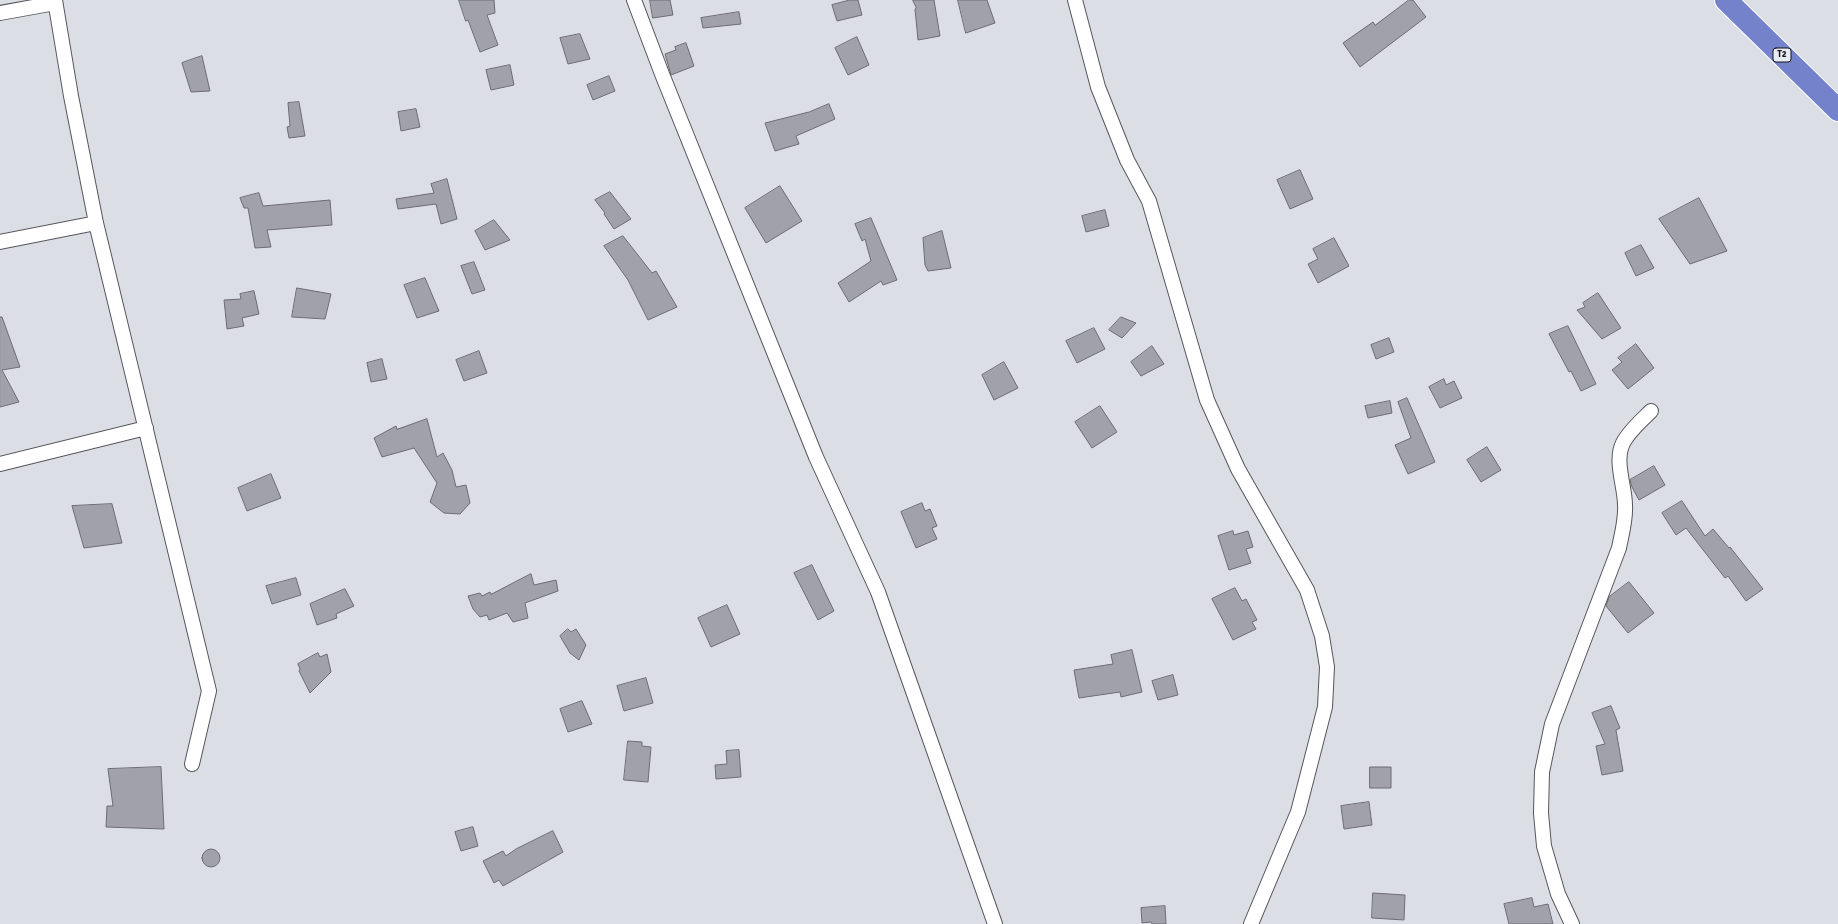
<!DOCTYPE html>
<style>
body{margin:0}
canvas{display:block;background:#dcdee5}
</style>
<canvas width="1838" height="924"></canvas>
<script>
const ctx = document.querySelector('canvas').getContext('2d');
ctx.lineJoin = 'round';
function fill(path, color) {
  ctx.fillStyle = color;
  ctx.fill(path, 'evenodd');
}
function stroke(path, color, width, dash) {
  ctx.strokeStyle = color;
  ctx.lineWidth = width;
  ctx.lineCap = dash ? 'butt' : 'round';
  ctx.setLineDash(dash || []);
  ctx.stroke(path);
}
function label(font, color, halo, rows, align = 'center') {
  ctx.font = font + ' Signika,sans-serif';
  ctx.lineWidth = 4;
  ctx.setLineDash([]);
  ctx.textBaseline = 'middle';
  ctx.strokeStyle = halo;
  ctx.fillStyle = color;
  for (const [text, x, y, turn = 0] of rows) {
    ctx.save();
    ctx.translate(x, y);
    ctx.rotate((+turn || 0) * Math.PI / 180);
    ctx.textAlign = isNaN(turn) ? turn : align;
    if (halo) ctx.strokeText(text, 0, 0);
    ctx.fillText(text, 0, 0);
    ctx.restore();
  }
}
const building = new Path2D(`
 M459,0H494L495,13L487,15L498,45L480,52L468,20L466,21Z
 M650,0H670L673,15L653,18Z
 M850,0H858L862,15L837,21L832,5Z
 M913,0H934L940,36L918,40L915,9L916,8Z
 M958,0H987L995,23L966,33Z
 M1409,0H1413L1426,17L1360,67L1343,43L1373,22L1375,25Z
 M739,12L741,24L703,28L701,18Z
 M580,34L590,59L568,64L560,38Z
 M857,37L869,65L848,75L835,48Z
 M686,43L694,66L671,75L665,54L676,50L675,47Z
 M202,56L210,91L191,92L182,63Z
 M510,65L514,85L491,90L486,70Z
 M609,76L615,91L593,100L587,85Z
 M299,102L305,136L289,138L287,127L290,126L288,103Z
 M829,104L835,119L796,136L799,144L775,151L765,123L809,112Z
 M416,109L420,127L401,131L398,112Z
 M1300,170L1313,199L1290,209L1277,180Z
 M447,179L457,219L441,224L436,204L398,209L396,199L434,193L431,184Z
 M780,186L802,221L766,243L745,208Z
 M610,192L631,219L614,229L604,214L605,213L595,200Z
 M259,193L263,206L330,200L332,225L267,230L271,247L255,248L248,208H244L240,198Z
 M1699,198L1727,251L1690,264L1659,219Z
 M1105,210L1109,226L1086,232L1082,216Z
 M871,218L897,280L883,285L881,281L849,302L838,283L871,261L865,239L862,241L855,224Z
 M494,220L510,240L485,250L475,231Z
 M942,231L951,268L928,271L925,265L923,238Z
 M623,236L652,273L656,271L677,307L648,320L628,280L604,246Z
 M1334,238L1349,266L1318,283L1308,264L1318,259L1313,249Z
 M1641,245L1654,268L1636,276L1625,253Z
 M474,262L485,290L472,294L461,266Z
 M425,278L439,311L417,318L404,285Z
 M297,288L331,294L325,319L292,317Z
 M254,291L259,314L242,318L244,326L227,329L224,300L241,299L240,294Z
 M1598,293L1621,328L1602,339L1577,310L1585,307L1583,303Z
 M0,317H2L20,367L2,370L19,402L0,407Z
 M1121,317L1136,323L1122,338L1109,330Z
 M1568,326L1596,384L1581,391L1571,371L1569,372L1549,334Z
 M1094,328L1105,349L1077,363L1066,341Z
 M1389,338L1394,352L1376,359L1371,345Z
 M1636,344L1654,368L1628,389L1612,370L1622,362L1618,358Z
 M1152,346L1164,364L1141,376L1131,362Z
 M479,351L487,373L464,381L456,360Z
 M382,359L387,379L371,382L367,363Z
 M1004,362L1018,388L994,400L982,375Z
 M1444,379L1446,385L1454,381L1462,398L1440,408L1429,387Z
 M1407,398L1435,462L1408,474L1395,445L1411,438L1398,402Z
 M1390,401L1392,413L1368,418L1365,406Z
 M1100,406L1117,432L1092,448L1075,422Z
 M427,419L437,457L443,453L452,470L456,487L466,485L470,503L460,514L444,513L430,502L437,483L414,448L382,457L374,438L396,426L397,429Z
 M1487,447L1501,470L1481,482L1467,460Z
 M1654,466L1665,485L1639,500L1632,487L1630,480Z
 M271,474L281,498L247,511L238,488Z
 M1682,501L1705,536L1713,529L1729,548L1730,547L1763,589L1746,601L1728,576L1725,578L1686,528L1676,535L1662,513Z
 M922,503L925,511L930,509L937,526L932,528L937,539L916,548L901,512Z
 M112,504L122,543L84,548L72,506Z
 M1233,531L1234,535L1248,531L1253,547L1246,549L1251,563L1229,570L1218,536Z
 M812,565L834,611L818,620L794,573Z
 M531,574L534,585L556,580L558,591L525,603L528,618L513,622L507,613L489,620L487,615L480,617L473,609L468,596L480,593L482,596L490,592L491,594Z
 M296,578L301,595L272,604L266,586Z
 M1629,582L1654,613L1628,633L1606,606L1609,597Z
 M1235,588L1242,601L1246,599L1257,620L1252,622L1256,629L1233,640L1212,599Z
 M345,589L354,606L336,614L337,618L317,625L310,604Z
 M727,605L740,634L711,647L698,618Z
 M568,629L571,632L576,629L586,645L579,660L570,653L560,636Z
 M1132,650L1142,692L1121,697L1120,692L1079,698L1074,670L1113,664L1111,655Z
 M318,653L320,657L327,654L331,672L310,693L299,671L300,669L298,664Z
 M1173,675L1178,695L1158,700L1152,681Z
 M646,678L653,703L624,711L617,686Z
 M582,701L592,724L568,732L560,709Z
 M1611,706L1620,728L1616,730L1623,771L1602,775L1596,746L1605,744L1592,713Z
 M628,741L642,742V746L651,747L648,782L624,780Z
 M739,750L741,777L716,779L715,765L727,764L726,751Z
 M161,767L164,829L106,827L107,806H113L108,769Z
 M1370,767H1391V788H1370Z
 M1369,802L1372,825L1344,829L1341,806Z
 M473,827L478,846L461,851L455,832Z
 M553,831L563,852L503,886L499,880L494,883L483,861L503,851L506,856L516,849Z
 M202 858a9 9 0 1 1 18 0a9 9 0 1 1-18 0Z
 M1373,893L1405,895L1404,920L1372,918Z
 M1532,898L1534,907L1548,904L1553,924H1509L1504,904Z
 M1165,906L1166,924H1152L1151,922L1142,923L1141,908Z`);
const street = new Path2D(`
 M55,0L71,96L96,223L209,691L192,764
 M634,0L662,74L816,457L878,592L995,924
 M1075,0L1098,87L1127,160L1149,201L1207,400L1238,469L1307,590L1322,636L1327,667L1325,707L1298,812L1251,924
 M0,13L55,3
 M0,242L96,223
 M0,464L146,428
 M1572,924L1558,894L1544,846L1541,813L1542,772L1552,724L1619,548C1622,533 1626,519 1625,505C1625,486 1614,461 1623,443C1629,431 1642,420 1651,411`);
const highway = new Path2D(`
 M1726,0L1838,110`);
const shields = [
 [1782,55,18]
];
const shieldNames = [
 ["T2",1782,55]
];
fill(building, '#a1a2a9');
stroke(building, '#6c6d73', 1);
stroke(street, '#56575d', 16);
stroke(highway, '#fff', 24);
stroke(street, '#fff', 14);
stroke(highway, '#7482cc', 22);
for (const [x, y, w] of shields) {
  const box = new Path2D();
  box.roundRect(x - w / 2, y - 7, w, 14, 3);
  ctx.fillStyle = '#e9ebf2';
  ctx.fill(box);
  stroke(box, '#151518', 1);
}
label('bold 9px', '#151518', null, shieldNames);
</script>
